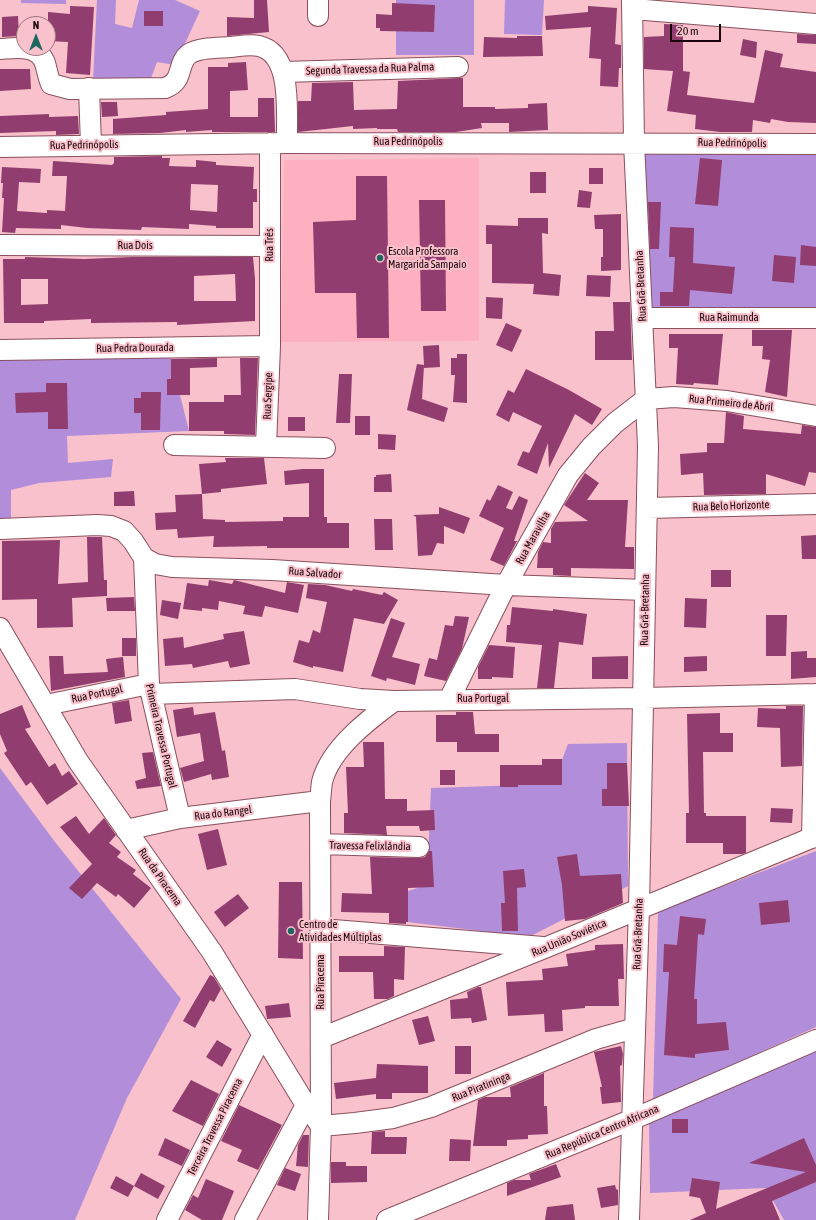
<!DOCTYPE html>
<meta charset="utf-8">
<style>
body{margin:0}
#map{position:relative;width:816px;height:1220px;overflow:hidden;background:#f8c1cc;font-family:"Asap Condensed",sans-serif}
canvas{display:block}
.north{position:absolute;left:16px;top:16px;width:40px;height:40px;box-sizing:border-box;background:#f8c1cc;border:1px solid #9f767e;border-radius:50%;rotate:0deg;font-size:11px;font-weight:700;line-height:16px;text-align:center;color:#1a050a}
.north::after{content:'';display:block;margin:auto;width:14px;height:18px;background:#1d6760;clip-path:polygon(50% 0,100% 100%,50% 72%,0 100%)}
.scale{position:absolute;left:670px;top:24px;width:51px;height:18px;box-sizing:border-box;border:2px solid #1a050a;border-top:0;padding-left:5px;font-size:12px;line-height:14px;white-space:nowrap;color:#1a050a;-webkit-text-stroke:3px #f8c1cc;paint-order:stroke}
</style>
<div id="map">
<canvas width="816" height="1220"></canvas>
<div class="north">N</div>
<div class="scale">20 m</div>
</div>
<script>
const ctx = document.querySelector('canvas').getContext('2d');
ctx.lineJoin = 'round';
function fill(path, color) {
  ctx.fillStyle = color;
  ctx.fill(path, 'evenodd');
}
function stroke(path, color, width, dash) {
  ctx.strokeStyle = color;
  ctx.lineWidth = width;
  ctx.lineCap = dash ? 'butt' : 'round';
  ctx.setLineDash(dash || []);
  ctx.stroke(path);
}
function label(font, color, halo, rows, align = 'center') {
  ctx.font = font + ' "Asap Condensed",sans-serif';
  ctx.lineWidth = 4;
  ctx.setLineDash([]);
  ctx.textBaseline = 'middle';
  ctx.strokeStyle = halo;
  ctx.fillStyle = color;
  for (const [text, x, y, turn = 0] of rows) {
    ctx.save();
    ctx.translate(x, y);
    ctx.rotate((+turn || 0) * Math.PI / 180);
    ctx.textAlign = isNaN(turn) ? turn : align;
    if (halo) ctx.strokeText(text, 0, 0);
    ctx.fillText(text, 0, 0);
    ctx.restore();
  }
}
const built = new Path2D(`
 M479,158V341L281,342L284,160Z`);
const green = new Path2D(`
 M21,0H66V4L21,3Z
 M97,0H116L115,24L132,28L139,0H175L200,11L175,65L157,62L150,81H93Z
 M396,0H474V55H396Z
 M505,0H544L542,35L504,34Z
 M644,152L816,154V311L646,312Z
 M170,355L189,431L67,436L68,463L113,459L111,477L39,483L11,490V518H0V357Z
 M627,743L628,886L529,937L408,922V891L427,885L431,788L553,784L568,744Z
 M0,768L55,842L181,999L127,1098L75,1220H0Z
 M816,851V1027L653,1101L658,911Z
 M816,1049V1220H784L766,1188L650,1193L649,1121Z`);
const building = new Path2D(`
 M254,0H267L269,32L227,36V17L254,18Z
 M392,3L435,5L434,32L380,31V28H376V14L392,15Z
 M70,6L94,7L90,75L66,73L68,42L48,41V12L70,14Z
 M588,6L617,8L615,44L621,45V68H619L618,87L600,86L601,59L589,58L591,27L546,30L545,16L588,12Z
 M144,11H163V26H144Z
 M18,16L19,36L2,37V17Z
 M664,24L683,25V71L690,72L687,95L754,103L765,50L783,54L780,67L816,72V123L788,122L771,119L770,123L753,120L752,132H720L695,129L696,115L667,111L673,71L644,69V37L664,36Z
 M797,34L816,35V44L797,43Z
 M517,36H542L543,56L483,57L484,37L517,38Z
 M743,39L757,42L756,58L740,55Z
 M246,62L248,90L230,91V117H258V98H274L275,132H212V130L186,132V130L160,133L113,134V119L166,115V112L208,109V67H228V63Z
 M0,69H30L31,89L0,91Z
 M459,78H463V107H495V109L528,108V104L547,103L548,130L509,132V123H481L482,128L456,132H398L397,129H377V128L353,129V126L298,132V101H311L312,83L353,82L354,110L397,109L398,81Z
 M101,102H117L118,116L102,117Z
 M49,114V117L78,116L79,134L56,135V131L0,133V116Z
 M162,156V158H170L169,166L196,167V160L216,162V165L254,167L253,189H257V202H253V228H216V226L189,224V229L142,227L141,230L87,228L61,225V229L16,228L15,233L2,232L4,198H2L3,183H1L2,167L41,169L40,183L19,182L17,211L47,213V210L65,211L67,176H52L53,161L112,165L114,163V157ZM191,184L218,185L217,212L190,210Z
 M700,158L722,160L718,206L695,204Z
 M589,168H603V184H589Z
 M530,172H546V193H530Z
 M356,176H387L389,338H357L356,293H315L313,222L356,220Z
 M579,190L592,192L590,208L577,207Z
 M419,200H445L446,311H421Z
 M648,202H661L659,249H650Z
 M621,214V270L601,271V257H603V229H595L594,215Z
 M518,218H548V234L542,233L543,273L561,275L559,296L533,294L534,284L492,283V244H486V225L518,226Z
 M670,227L694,228L693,263L735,267L732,294L690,290L689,306H660V292H673L675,257H669Z
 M801,245L816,247V266L800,265Z
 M774,255L796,257L794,283L772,281Z
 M25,257L84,259L132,257H253L255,279V321L177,325V322L91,323V319L44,321V323H4L3,259H25ZM235,274L236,301H194V276ZM21,279H48V304L21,305Z
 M587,275L611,276L610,297L586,296Z
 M486,297L503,298L502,319L486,318Z
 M613,302H630L632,360H595V331H614Z
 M506,323L522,330L512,352L496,345Z
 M752,330H792L787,397L765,392L770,360L762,359L763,346H752Z
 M669,334H723L718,385L694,383L693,385L676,384L678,348H669Z
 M439,345L440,367L424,368V366L422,399L448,408L444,422L407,410L417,364L424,365L423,346Z
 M457,354H467V403L453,402L455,375H451V358H457Z
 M217,358V367L190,368V395H167V379H171V359Z
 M240,358H258L255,435L224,434V431H189V402H224V395H241Z
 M526,369L569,390L602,409L592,425L575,414L549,468L548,443L537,474L517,465L523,451L529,453L542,426L513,412L509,422L496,415L508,390L514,393Z
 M339,374H352L350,423H336Z
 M46,383H67L68,429H48V412L16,413L15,393L46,392Z
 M141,392H161L160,430H141V413H134V398H141Z
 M726,412L744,416L743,429L801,434L802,425L816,427V473L809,472L805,486L766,474V494L704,495L703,473L681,475L680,454L707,452V443H724Z
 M355,416H370V435H355Z
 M288,417H305V431H288Z
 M378,434L396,435L395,450L378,449Z
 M225,458H264L267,484L221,489V492L202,494L199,464L226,462Z
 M303,469H324V517H327V523H349V548H267V546L213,547L214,536L178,538L177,529L156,530L155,513L176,512L175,495L202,494L203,519L225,520V522L283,521V517H309V483L285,485L284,471Z
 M585,473L599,483L587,500H628L625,547H634V569L571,568V576L553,575V568H537L538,552L543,542L551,543V529L555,522L588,521L564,505Z
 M391,474L392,492H374V477H376V475Z
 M498,485L513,492L506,508L512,510L519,496L528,500L514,541H517L504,566L490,560L504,528L479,516L487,499L490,501Z
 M134,491L135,506H114V492Z
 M439,507L470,518L464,534L444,526V544L437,543L432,555L418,556L416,517L413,515L439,514Z
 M374,519H392L393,550H375Z
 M816,535V559H802L801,536Z
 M87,537H102L104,580H107V596L72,598L73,627L37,628V599L2,600V541L60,540L58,584L88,582Z
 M711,570H731V587H711Z
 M209,580L232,584L234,580L285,593L287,582L304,585L298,613L265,606L262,617L243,614L245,606L219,601L218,610L202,608V611L183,609L187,583L208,586Z
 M308,584L325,585L352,591L353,589L382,595L384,592L398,600L384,624L354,618L343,672L313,666V668L293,662L299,640L309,643L313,630L320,633L327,602L306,598Z
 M134,597L135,611H107L106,598Z
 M685,598L707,599L706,628L684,627Z
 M162,600L181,603L178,619L160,615Z
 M512,607L553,611V609L587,614L583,645L559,642L554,688H537L542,645L506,642L507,625H510Z
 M766,615H787L786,656H766Z
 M455,616L469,617L462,649L446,681L424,676L429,658L437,660L445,625L453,626Z
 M391,618L405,623L392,657L420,664L415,685L387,678L386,681L371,676Z
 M244,631L250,664L230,668L228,661L193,668L192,664L165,666L163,639L183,637L184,648L224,639L223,634Z
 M122,638H136V656H122Z
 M489,645L515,647L513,678L492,677V679H478V667Z
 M807,651V658H816V677L791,679V652Z
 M49,656H63L64,674L108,672L106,659L123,657L125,677L51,691Z
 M628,656V679H592V657Z
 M707,656V671L684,672V657Z
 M129,700L132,721L115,724L112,703Z
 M22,705L31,727L25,729L49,767L55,763L62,776L69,771L78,784L47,805L31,782L26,786L4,753L7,751L0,734V714Z
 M786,706H803L802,766L781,767L780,728L757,727L758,708L786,709Z
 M193,707L194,715L215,712L222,751L225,750L229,777L212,780L211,774L184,782L180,768L204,761L200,733L177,737L173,710Z
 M456,712H473L475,734H499V752H457V742H436V715H456Z
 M720,713V733H733V752H703L704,813H706V816H746V853L742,854H723V843H686V813H689L687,714Z
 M363,742H384L385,799H407V811L434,810L435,830L420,831L419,826H386L387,835L344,833V813H348L346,767H364Z
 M153,752L161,786L137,789L135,781L146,778L142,753Z
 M542,759H562V785H518V787H500V765H542Z
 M607,763H627L629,806H602V789H607Z
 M440,770H455V785H440Z
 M771,808L793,809L792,823L770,822Z
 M76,816L89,834L104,818L116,835L109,843L121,852L117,857L136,870L133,874L151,888L134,908L118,894L116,897L97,883L82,899L69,888L92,864L60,827Z
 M218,829L227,865L207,870L198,834Z
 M429,851H432L434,887L408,888V922H406V924L389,923V913L341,912L342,893L372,894L370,857L419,858L425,857Z
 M577,854L580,876L621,874L623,903L585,919L565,921L562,885L557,857Z
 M524,869L526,887L517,888L518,931H502L501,903H505L503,871Z
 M279,882H302L303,959L278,958Z
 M238,894L249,908L225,927L214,912Z
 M788,900L790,922L761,925L759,903Z
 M680,916L706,919L704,935L698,934L694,999H697V1024L726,1022L729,1050L695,1054V1058L664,1055L669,972H663L664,944L677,945Z
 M623,944L624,979H618L619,1006H585V1008L562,1010L563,1031L545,1032L544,1014L508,1016L506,982L543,980L542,969L568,966L566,954L595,950V945Z
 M384,946L405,947L404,980L394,979V996L388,999H374L373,972H339V956H384Z
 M210,975L214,977L221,989L214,1002L210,1000L195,1028L183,1021Z
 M478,987H481L487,1020L472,1023L471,1018L451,1019L450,1000L468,998L467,992Z
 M289,1003L291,1017L267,1019L265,1006Z
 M428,1016L435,1041L419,1045L412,1020Z
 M217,1040L232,1049L222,1067L206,1057Z
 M455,1046H471V1074H455Z
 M621,1046L623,1054L622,1065L620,1066L621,1102L602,1104L600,1087H602L594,1052Z
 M377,1064L428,1066V1093H392V1099H376V1094L336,1099L334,1083L376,1078Z
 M544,1073V1106H547L548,1134L528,1135V1139L507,1140V1146H473L478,1100L485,1097H511L510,1087Z
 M191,1080L219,1094L203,1126L172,1111Z
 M239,1105L282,1125L258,1170L237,1161L242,1150L221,1141Z
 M672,1119H688V1133H672Z
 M385,1131V1137H407L406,1154H371L372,1132Z
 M303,1135H309L308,1167L296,1166L298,1145Z
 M165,1138L190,1150L182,1166L158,1155Z
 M804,1138L816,1165V1182L772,1201L780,1220H690L706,1213L700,1198L689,1196L692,1178L720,1182L716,1209L806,1172L749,1163Z
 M450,1139L471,1140L470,1161H449Z
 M331,1162H346V1166H367V1182L331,1183Z
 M556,1164L561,1177L507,1196V1183L514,1180H531L529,1174Z
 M285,1168L301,1174L295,1191L277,1185Z
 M141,1173L165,1186L158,1199L134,1186Z
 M116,1176L134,1186L128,1197L110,1188Z
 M206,1179L234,1191L222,1220H202L185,1210L193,1195L198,1198Z
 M615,1185L616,1189L618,1190V1205L601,1208L597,1188Z
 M573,1204L575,1220H545L547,1207Z`);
const minor = new Path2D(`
 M318,0V16
 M633,9L816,24
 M0,49C16,48 38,44 45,63C47,70 48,77 51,84L70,89L165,88C185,81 176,64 189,54C199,47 220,48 231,47C240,46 250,44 259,46C294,54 286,116 287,143
 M283,72L458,67
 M89,88L91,145
 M0,147L287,143L816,144
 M0,245L270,246
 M642,318H816
 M0,350L270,346
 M174,445L325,448
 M266,446L270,346V143
 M647,508L816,504
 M0,529L97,525L111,526L124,531L133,541L144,558L155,564L172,567L272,570L506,585L645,590
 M144,558L149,684L180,818
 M0,628L78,761L212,952L306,1105L321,1126L355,1123L393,1118L431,1107L596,1039L635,1028
 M151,694L295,689L360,699L394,701L643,698L816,694
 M449,700L506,585L568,475L591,447L615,423L646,399L674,397L727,401L816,416
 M46,705L149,684
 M126,830L180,818L320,801
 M812,838L815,694
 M321,844L419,847
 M321,929L543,947
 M321,1038L547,947L816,836
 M167,1220L263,1034
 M245,1220L306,1105
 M318,1220L321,1126L320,801C321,795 321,788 322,782C330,749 368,720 394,701
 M387,1220L631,1120L816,1040
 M629,1220L639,908L648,446L634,142L632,0`);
const markers = [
 [380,258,4,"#1d6760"],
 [291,931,4,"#1d6760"]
];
const streetNames = [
 ["Segunda Travessa da Rua Palma",370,69,-2],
 ["Rua Pedrinópolis",408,142],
 ["Rua Pedrinópolis",732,143,1],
 ["Rua Pedrinópolis",84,145,-1],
 ["Rua Três",270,245,-90],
 ["Rua Dois",135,246],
 ["Rua Grã-Bretanha",641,286,-93],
 ["Rua Raimunda",729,318],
 ["Rua Pedra Dourada",135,348,-1],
 ["Rua Sergipe",268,396,-88],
 ["Rua Primeiro de Abril",731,403,6],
 ["Rua Belo Horizonte",731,506,-2],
 ["Rua Maravilha",533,538,-61],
 ["Rua Salvador",315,573,4],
 ["Rua Grã-Bretanha",645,610,-89],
 ["Rua Portugal",97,694,-12],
 ["Rua Portugal",483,699],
 ["Primeira Travessa Portugal",161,736,77],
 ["Rua do Rangel",223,813,-7],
 ["Travessa Felixlândia",370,846,1],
 ["Rua da Piracema",160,877,55],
 ["Rua Grã-Bretanha",638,934,-88],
 ["Rua União Soviética",569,938,-23],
 ["Rua Piracema",321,982,-90],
 ["Rua Piratininga",481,1087,-22],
 ["Terceira Travessa Piracema",215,1127,-63],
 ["Rua República Centro Africana",602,1132,-23]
];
const poiNames = [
 ["Escola Professora",388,252],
 ["Margarida Sampaio",388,265],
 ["Centro de",299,925],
 ["Atividades Múltiplas",299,938]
];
fill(built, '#fcb0c0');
fill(green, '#b28dd9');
fill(building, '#913d6f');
stroke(minor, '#8a505d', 22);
stroke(minor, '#fff', 20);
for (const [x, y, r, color] of markers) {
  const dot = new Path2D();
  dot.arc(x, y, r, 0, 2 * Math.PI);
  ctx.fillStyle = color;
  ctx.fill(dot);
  stroke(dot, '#f8c1cc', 1.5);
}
label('11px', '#1a050a', '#f8c1cc', streetNames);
label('11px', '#1a050a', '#f8c1cc', poiNames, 'left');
</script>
